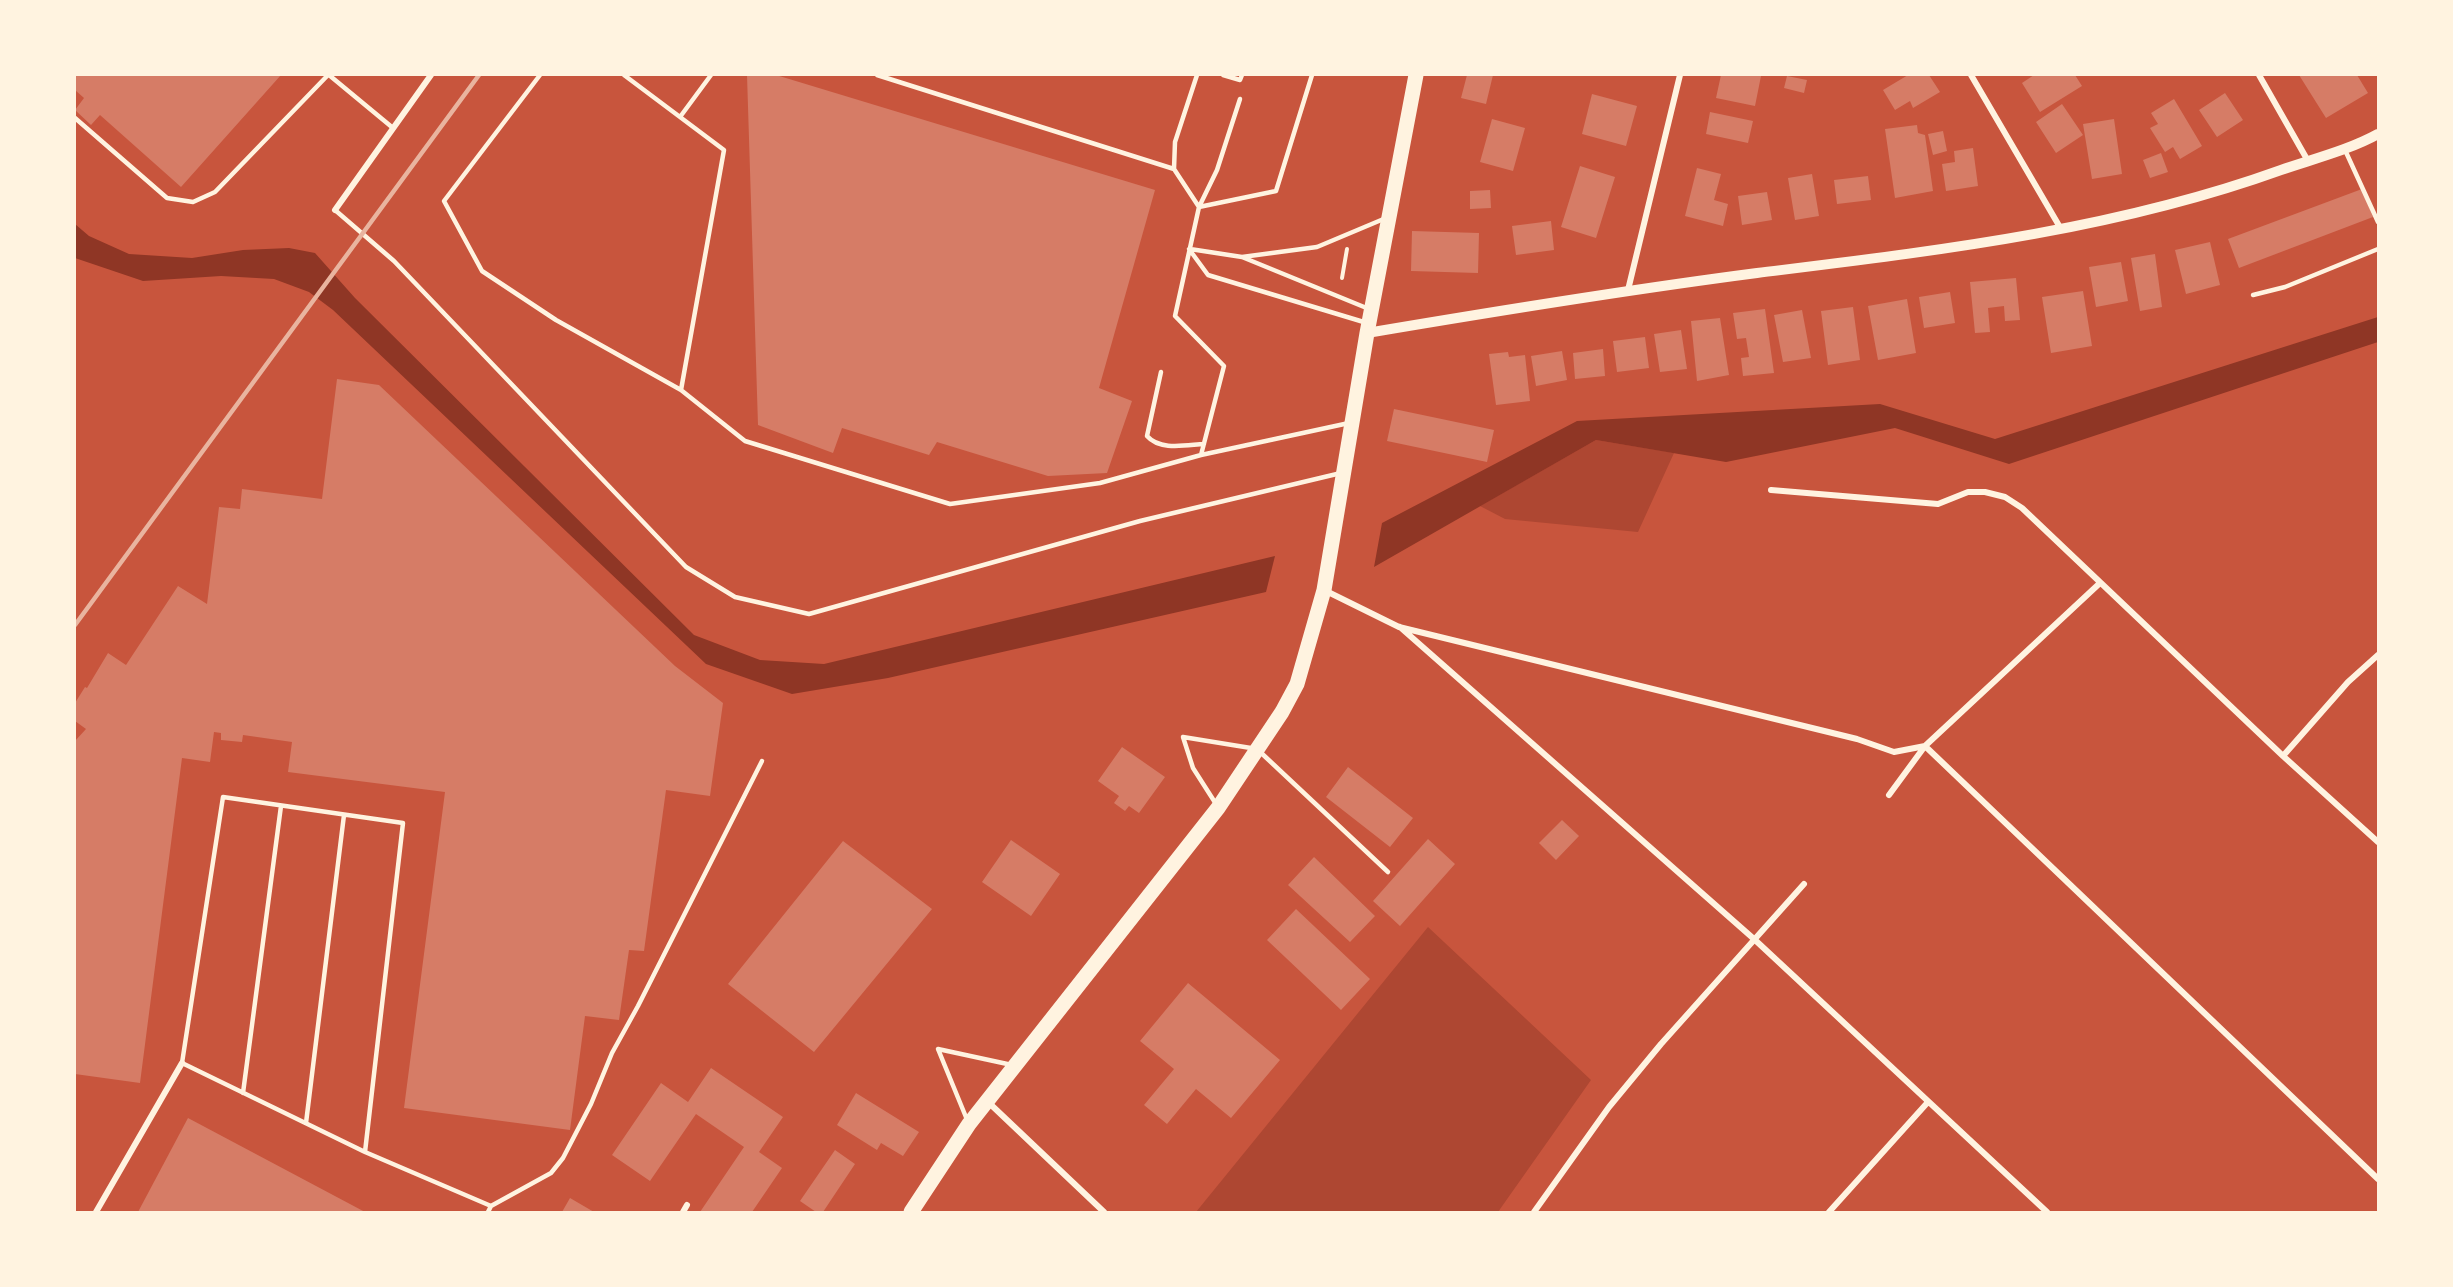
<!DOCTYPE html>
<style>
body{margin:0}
#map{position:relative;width:2453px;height:1287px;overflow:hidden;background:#c8553d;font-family:Overpass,sans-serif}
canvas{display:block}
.frame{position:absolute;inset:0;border:76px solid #fff3e0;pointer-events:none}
</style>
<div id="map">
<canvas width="2453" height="1287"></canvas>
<div class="frame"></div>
</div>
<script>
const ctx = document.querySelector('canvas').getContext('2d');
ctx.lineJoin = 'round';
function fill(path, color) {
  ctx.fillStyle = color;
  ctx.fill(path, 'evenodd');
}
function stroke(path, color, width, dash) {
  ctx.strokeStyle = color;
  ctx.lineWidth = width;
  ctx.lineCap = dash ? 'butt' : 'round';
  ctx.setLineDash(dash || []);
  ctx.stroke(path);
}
const green = new Path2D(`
 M1596,440L1674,453L1638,532L1505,519L1480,506Z
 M1428,927L1591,1080L1498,1212H1196Z`);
const water = new Path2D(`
 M75,224L89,236L129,254L192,258L243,250L289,248L315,253L355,298L694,635L760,660L824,664L1275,556L1266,592L888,678L792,694L706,664L333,310L309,292L274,279L221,276L143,281L75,258Z
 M2378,317V342L2009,464L1895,428L1726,462L1596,440L1374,567L1382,523L1577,421L1880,404L1995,439Z`);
const building = new Path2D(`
 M75,75H281L181,187L100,115L91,125L75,110L84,98L75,90Z
 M747,75H776L1155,190L1099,388L1132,401L1107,473L1048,476L937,442L929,455L842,428L833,453L758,425Z
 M1467,75H1493L1486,104L1461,98Z
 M1721,75L1761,76L1755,106L1716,98Z
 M1908,75H1929L1940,92L1913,108L1910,101L1895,110L1883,90Z
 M2034,75H2075L2082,86L2040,112L2022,83Z
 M2299,75H2357L2368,93L2326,118Z
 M1787,76L1807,80L1804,93L1784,88Z
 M2225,93L2243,120L2217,137L2199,110Z
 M1592,94L1637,106L1626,146L1582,134Z
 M2174,99L2202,146L2180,159L2173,147L2165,152L2150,128L2158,124L2151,113Z
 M2062,104L2083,135L2056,153L2036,122Z
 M1710,112L1753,121L1748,143L1706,134Z
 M1492,119L1525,128L1513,171L1480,162Z
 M2114,119L2122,174L2092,179L2083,124Z
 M1917,125L1918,133L1925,135L1933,191L1895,198L1885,129Z
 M1943,131L1947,151L1933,155L1928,134Z
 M1973,148L1978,186L1946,191L1942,164L1955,162L1954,151Z
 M2161,153L2168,172L2150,178L2143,160Z
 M1580,166L1615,177L1596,238L1561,227Z
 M1697,168L1721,174L1714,200L1728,204L1723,226L1685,216Z
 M1812,174L1819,216L1795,220L1788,178Z
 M1868,176L1871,200L1837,204L1834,180Z
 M2362,189L2373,217L2239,268L2228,239Z
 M1490,190L1491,208L1470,209V191Z
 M1767,192L1772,220L1742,225L1738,196Z
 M1551,221L1554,250L1516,255L1512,226Z
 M1412,231L1479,233L1478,273L1411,271Z
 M2210,242L2220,285L2186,294L2175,250Z
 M2155,254L2162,307L2140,311L2131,258Z
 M2121,262L2128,301L2096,307L2089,267Z
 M2016,278L2020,320L2005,321L2004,306L1988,308L1990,332L1975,333L1970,282Z
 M2083,291L2092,346L2051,353L2042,297Z
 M1950,292L1955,323L1924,328L1919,297Z
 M1907,299L1916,353L1878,360L1868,306Z
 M1853,307L1860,360L1828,365L1821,311Z
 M1765,309L1774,373L1743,376L1741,358L1749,357L1746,338L1737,339L1733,313Z
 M1802,310L1811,358L1783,362L1774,315Z
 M1720,318L1729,375L1697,381L1691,321Z
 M1681,330L1687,369L1660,372L1654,334Z
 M1645,337L1649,368L1617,372L1613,341Z
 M1603,349L1605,376L1575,379L1573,353Z
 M1562,351L1567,380L1536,386L1531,356Z
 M1508,352L1509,357L1525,355L1530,401L1496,405L1489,354Z
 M337,379L379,385L675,666L723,703L710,796L666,790L644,951L629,950L619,1020L585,1016L570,1130L404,1108L445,792L288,772L292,742L243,735L242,742L221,740V733L214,732L210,762L182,758L140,1083L75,1074V741L86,729L75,721V703L85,687L87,688L108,653L126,665L178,586L207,604L219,507L240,509L242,489L322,499Z
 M1394,409L1494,430L1487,462L1387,441Z
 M1122,747L1165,777L1139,813L1129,806L1125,811L1114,803L1119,796L1098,781Z
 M1348,767L1413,818L1390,847L1326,797Z
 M1562,820L1579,836L1556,860L1539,843Z
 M1428,839L1455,864L1400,926L1373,901Z
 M1011,840L1060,874L1031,916L982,882Z
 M843,841L932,909L814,1052L728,984Z
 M1314,857L1375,916L1350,942L1288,885Z
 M1296,909L1370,979L1341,1010L1267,940Z
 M1188,983L1280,1060L1231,1118L1196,1089L1167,1124L1144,1105L1174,1069L1140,1041Z
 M711,1068L783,1117L759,1152L782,1168L752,1212H700L744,1147L696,1114L650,1181L612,1155L661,1083L688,1102Z
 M856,1093L919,1132L903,1156L881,1143L877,1150L837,1125Z
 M188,1118L365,1212H138Z
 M835,1150L855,1164L823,1212H816L800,1201Z
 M570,1198L594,1212H562Z`);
const path = new Path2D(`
 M1342,278L1347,249`);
const service = new Path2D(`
 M329,75L393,128
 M540,75L444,201L482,271L556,320L681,390L745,441L950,504L1100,483L1201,455L1349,423
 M624,75L680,117
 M877,75L1174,169
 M1197,75L1175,142L1174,169L1199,207L1175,316L1224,366L1201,455
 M1223,75L1240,80L1242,75
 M75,118L167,198L193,202L215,192L328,75
 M2345,150L2378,222
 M1199,207L1276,191L1312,75
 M1199,207L1217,170L1240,99
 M335,210L394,261L686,567L735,597L809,614L1140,521L1341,473
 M1189,249L1208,275L1367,323
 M1190,249L1242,257L1369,309
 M1242,257L1317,247L1386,218
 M2253,295L2285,287L2378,249
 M1161,372L1147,436C1160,451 1186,445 1204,444
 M681,390L724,150L680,117L711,75
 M1216,804L1193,768L1183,737L1257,749L1388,872
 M938,1049L968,1122
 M938,1049L1012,1065
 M243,1093L281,806
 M306,1123L344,815
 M365,1152L182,1063L223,797L403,823L365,1152L491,1206L488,1212
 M491,1206L551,1173L563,1158L591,1104L612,1053L638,1006L762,761`);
const minor = new Path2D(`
 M1971,75L2061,229
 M2259,75L2308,161
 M335,210L431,75
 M1628,290L1680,75
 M1771,490L1938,504L1968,492H1985L2005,497L2022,508L2283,756L2378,842
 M1324,590L1399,627L1857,739L1894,752L1925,746L2378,1179
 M1400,627L1754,939L2047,1212
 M2283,756L2348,682L2378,655
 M1889,795L1925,746L2100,583
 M987,1101L1104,1212
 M96,1212L182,1063
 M683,1212L687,1205
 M1534,1212L1609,1107L1661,1044L1804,884
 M1829,1212L1928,1102`);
const tertiary = new Path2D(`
 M1367,333C1497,311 1626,290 1757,273C1934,251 2112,231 2281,170C2313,159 2349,150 2378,134`);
const primary = new Path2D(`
 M911,1212L969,1124L1218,808L1282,712L1297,684L1324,590L1367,333L1416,75`);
const rail = new Path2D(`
 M75,625L479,75`);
fill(green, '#ae4732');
fill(water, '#8f3625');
fill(building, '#d67c66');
stroke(path, '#fff3e0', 4);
stroke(service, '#fff3e0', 4.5);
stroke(minor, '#fff3e0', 6);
stroke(tertiary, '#fff3e0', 10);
stroke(primary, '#fff3e0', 15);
stroke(rail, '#e9b49f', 4.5);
</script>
